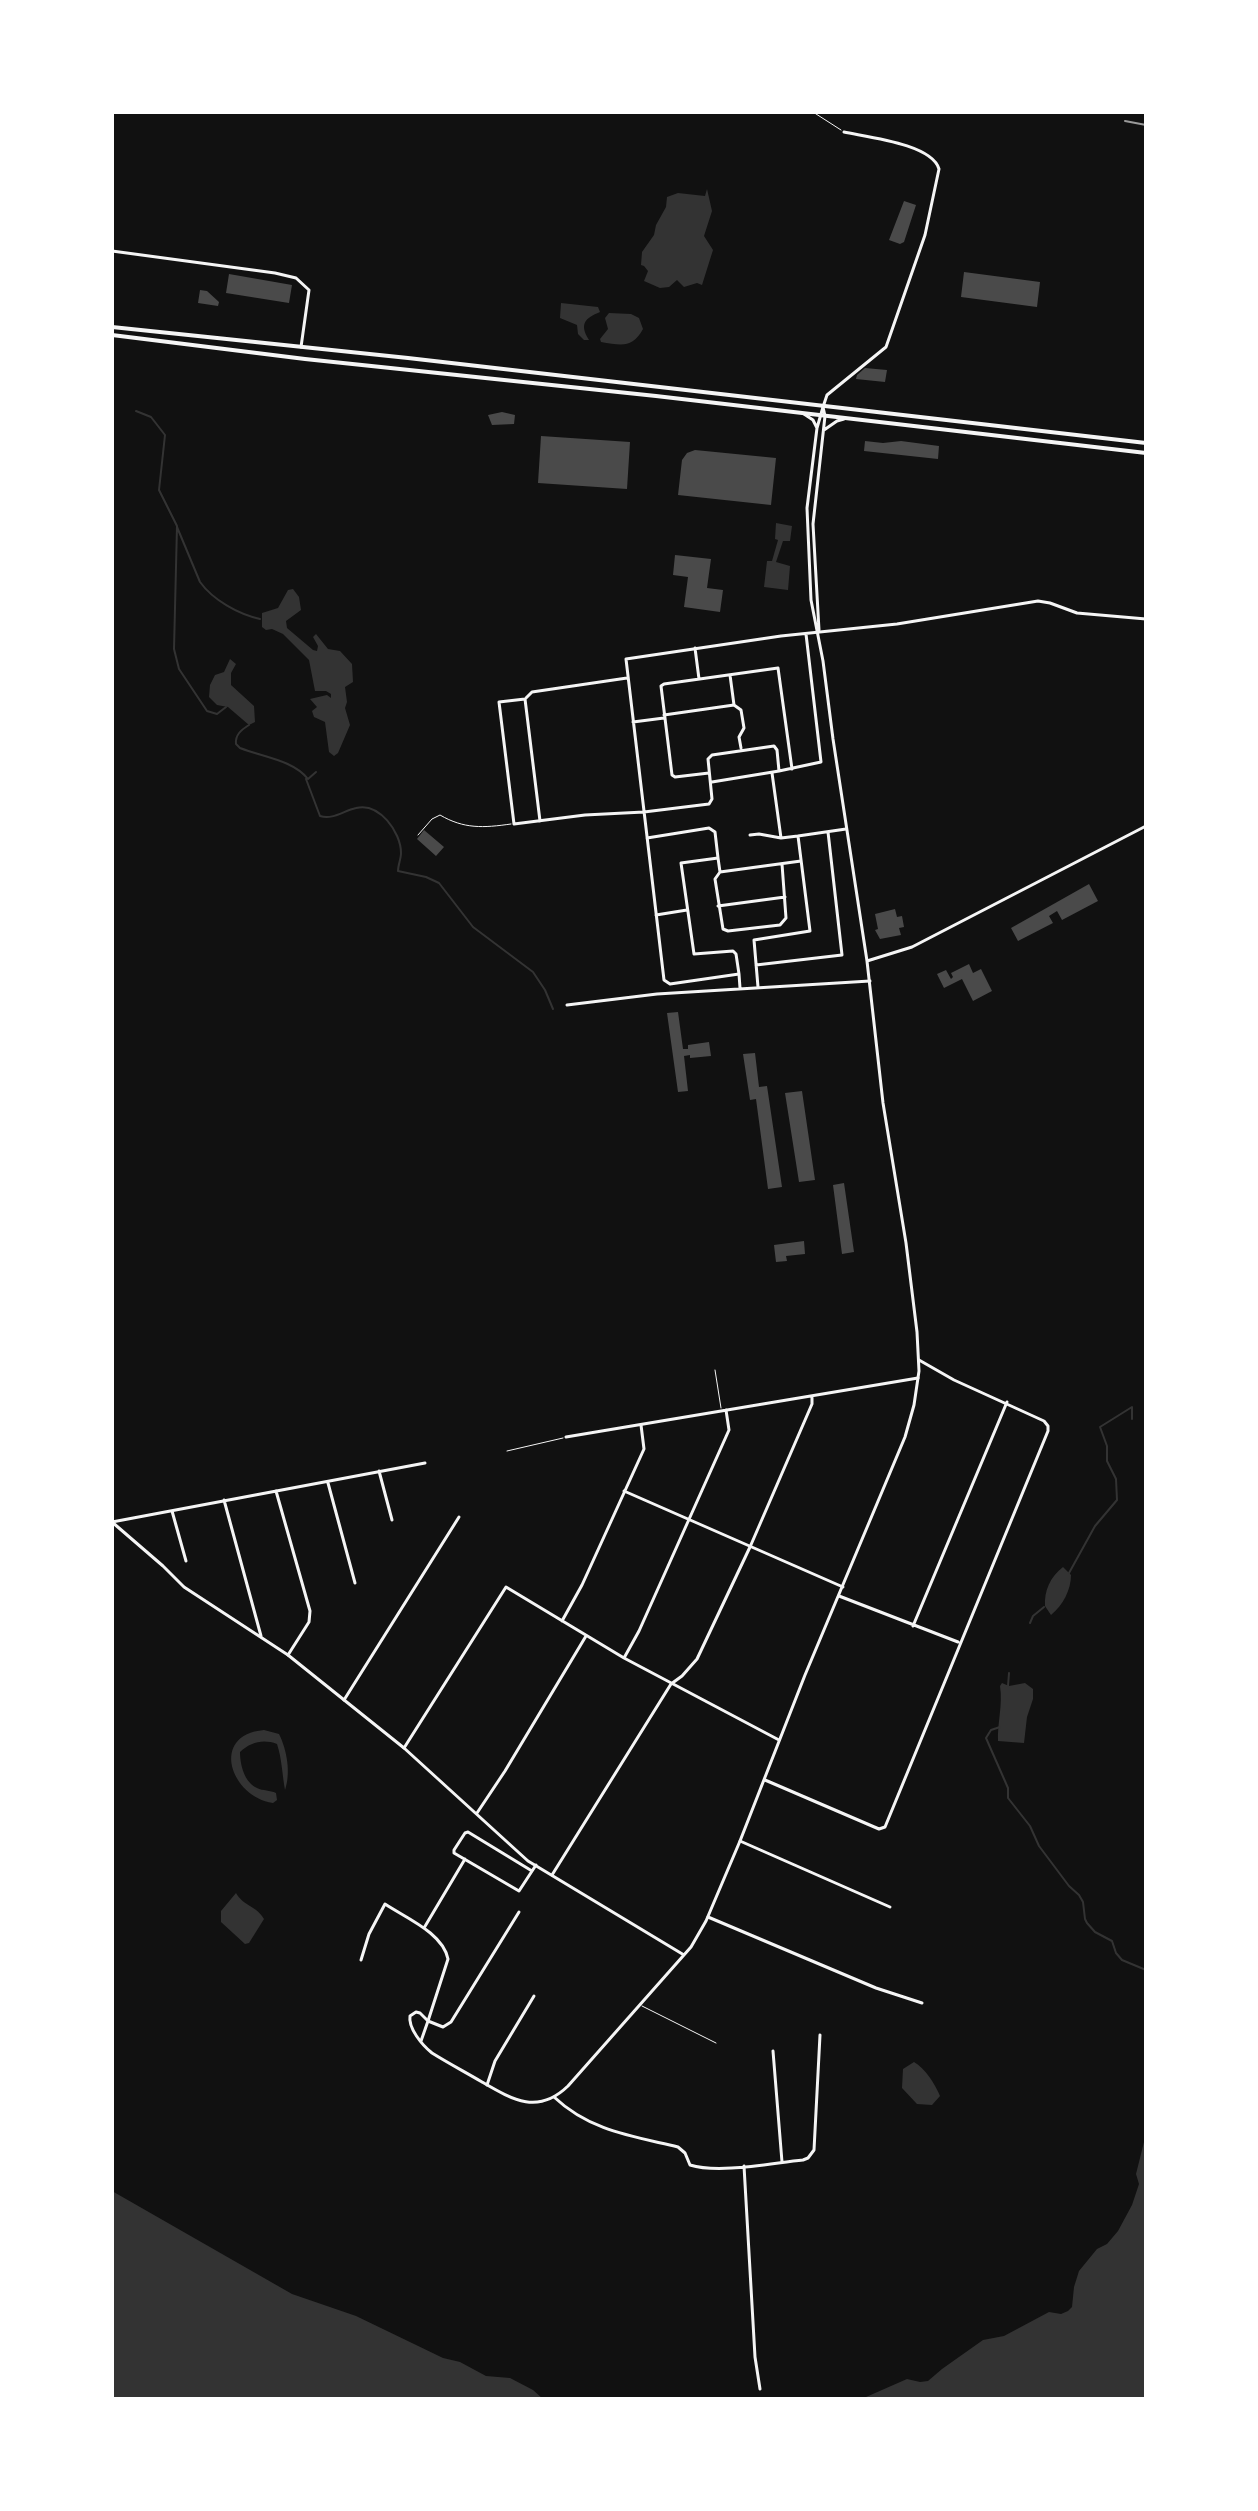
<!DOCTYPE html>
<style>
body{margin:0}
#map{position:relative;width:1258px;height:2511px;overflow:hidden;background:#111;font-family:"DM Sans",sans-serif}
canvas{display:block}
.frame{position:absolute;inset:0;border:114px solid #fff;pointer-events:none}
</style>
<div id="map">
<canvas width="1258" height="2511"></canvas>
<div class="frame"></div>
</div>
<script>
const ctx = document.querySelector('canvas').getContext('2d');
ctx.lineJoin = 'round';
function fill(path, color) {
  ctx.fillStyle = color;
  ctx.fill(path, 'evenodd');
}
function stroke(path, color, width, dash) {
  ctx.strokeStyle = color;
  ctx.lineWidth = width;
  ctx.lineCap = dash ? 'butt' : 'round';
  ctx.setLineDash(dash || []);
  ctx.stroke(path);
}
const water = new Path2D(`
 M707,189L712,211L704,236L713,250L702,285L697,283L684,287L677,280L669,287L660,288L644,281L648,271L644,266L641,265L642,252L654,235L656,225L666,207L667,197L678,193L705,196Z
 M561,303L598,307L600,312C585,318 579,324 589,340H584L578,334L577,325L560,318Z
 M609,313L631,314L639,318L643,329C632,349 621,345 601,342L600,339L608,329L605,318Z
 M776,523L792,526L790,541H783L776,562L790,566L788,590L764,587L767,561H772L778,540L775,539Z
 M293,589L299,597L301,610L286,621L287,628L313,650L317,651L318,646L313,637L316,634L328,649L340,651L352,664L353,682L345,687L347,702L345,708L350,725L338,753L334,756L329,752L325,722L314,717L312,711L317,707L310,699L327,695L331,698V694L326,691H315L309,660L283,634L272,629L266,630L262,627V613L278,608L288,590Z
 M230,659L236,664L231,673V685L254,706L255,722L249,725L228,707L217,705L209,697L210,685L215,675L224,672Z
 M1063,1567L1071,1575C1071,1590 1063,1605 1051,1615L1045,1606C1044,1591 1050,1577 1063,1567Z
 M1002,1683L1009,1686L1025,1683L1033,1689V1699L1027,1717L1024,1743L998,1741C997,1724 1003,1705 1000,1686Z
 M264,1730L279,1734C287,1750 291,1773 285,1790C282,1774 282,1759 277,1744C263,1739 251,1742 240,1752C240,1764 244,1782 257,1788C263,1791 270,1790 276,1793L277,1800L273,1803C231,1797 209,1735 264,1730Z
 M236,1893C243,1906 257,1906 264,1919L249,1943L245,1944L221,1922V1911Z
 M914,2062C925,2068 935,2084 940,2096L932,2105L917,2104L902,2088L903,2069Z
 M1146,2134V2399H856L858,2397H866L907,2379L920,2382L928,2381L942,2369L983,2340L1004,2336L1049,2312L1061,2314L1068,2311L1072,2307L1074,2287L1079,2271L1097,2249L1107,2244L1118,2231L1132,2205L1139,2184L1136,2174Z
 M112,2191L292,2294L356,2316L443,2358L460,2362L486,2376L510,2378L533,2390L543,2399H112Z`);
const stream = new Path2D(`
 M1145,278L1146,261
 M136,411L151,417L165,435L159,490L177,526L174,649L179,669L207,711L217,714L226,707
 M177,527L200,582C213,600 238,614 260,619
 M249,725C241,730 235,735 236,744L240,748C263,757 293,760 308,779L316,772
 M306,779L320,816C333,820 343,811 356,808C379,802 401,832 401,853C401,859 398,865 398,871L426,877L439,883L473,927L533,972L545,990L553,1009
 M1069,1573L1095,1526L1117,1500L1116,1479L1107,1461V1446L1100,1427L1132,1407V1419
 M1030,1623L1033,1616L1044,1607
 M1008,1686L1009,1673
 M1000,1727L991,1730L986,1738L1008,1788V1798L1030,1826L1039,1846L1069,1886L1079,1895L1083,1902L1085,1919L1087,1923L1095,1932L1112,1941L1116,1953L1122,1960L1146,1970`);
const building = new Path2D(`
 M904,201L916,205L904,242L900,244L889,240Z
 M964,272L1040,282L1037,307L961,297Z
 M229,274L292,285L289,303L226,293Z
 M200,290L207,291L219,302L218,306L198,303Z
 M865,368L887,370L885,382L856,379L857,375Z
 M502,412L515,415L514,424L492,425L488,415Z
 M541,436L630,442L627,489L538,483Z
 M865,441L883,443L901,441L939,446L938,459L864,451Z
 M695,450L776,458L771,505L678,495L682,460L687,453Z
 M675,555L711,559L707,588L723,590L720,612L684,607L688,577L673,575Z
 M424,830L444,847L436,856L417,839Z
 M1089,884L1098,901L1062,920L1057,911L1049,916L1053,923L1018,941L1011,928Z
 M895,909L897,917L902,916L904,927L899,928L901,935L880,939L875,930L878,929L875,914Z
 M969,964L973,973L981,969L992,991L973,1001L962,979L944,988L937,974L946,970L951,979L953,977L951,973Z
 M678,1012L683,1049H688V1045L709,1042L711,1056L690,1058V1055L684,1056L688,1091L678,1092L667,1013Z
 M755,1053L759,1087L767,1086L782,1187L768,1189L756,1099L750,1100L743,1054Z
 M802,1091L815,1180L799,1182L785,1093Z
 M844,1183L854,1252L842,1254L833,1185Z
 M804,1241L805,1254L786,1256L787,1261L776,1262L774,1245Z`);
const service = new Path2D(`
 M813,112L841,130
 M418,835L432,819L440,815C464,829 483,828 511,824
 M715,1370L721,1408
 M507,1451L563,1438
 M642,2006L716,2043`);
const minor = new Path2D(`
 M823,407L827,395L886,347L925,235L939,169C932,144 867,137 844,132
 M695,648L699,679
 M730,675L734,705L741,710L744,728L739,737L741,748
 M526,698L532,692L627,678
 M664,715L734,705
 M633,722L664,718
 M709,773L675,777L672,775L661,686L664,684L778,668L792,769
 M772,773L781,838L798,836
 M712,782L779,771L821,762L806,634
 M540,821L525,699L499,702L514,824L585,815L644,812L709,804L712,799L708,759L712,755L774,746L777,750L779,771
 M750,835L759,834L781,838
 M647,838L709,828L715,832L718,858L681,863L694,954L733,951L736,954L739,974
 M718,858L720,872L801,861
 M720,872L715,879L723,929L728,931L780,925L786,918L782,864
 M718,906L785,897
 M656,915L687,910
 M756,965L842,955L828,832
 M758,987L754,940L810,931L798,836L846,829
 M740,988L739,974L670,984L664,980L626,659L781,636L897,624L1038,601L1050,603L1077,613L1146,619
 M567,1005L657,994L870,981
 M566,1437L918,1378
 M379,1471L392,1520
 M328,1483L355,1583
 M276,1491L310,1611L309,1622L288,1655
 M624,1491L843,1587
 M224,1500L261,1636
 M172,1511L186,1561
 M112,1522L425,1463
 M839,1596L958,1642
 M562,1621L582,1585L644,1449L641,1425
 M913,1626L1007,1402
 M624,1658L639,1631L729,1430L726,1410
 M344,1700L459,1517
 M404,1748L506,1587L624,1658L779,1740
 M765,1780L879,1829L885,1827L1048,1431V1426L1044,1421L954,1380L919,1360
 M477,1813L505,1771L586,1636
 M740,1841L890,1907
 M532,1871L468,1832L465,1833L454,1850V1853L519,1891L536,1865
 M552,1875L671,1684L682,1676L697,1659L750,1547L812,1404V1396
 M708,1917L876,1988L922,2003
 M424,1928L465,1859
 M361,1960L369,1934L385,1904C406,1918 443,1933 448,1959L428,2021L443,2027L451,2022L519,1912
 M773,2051L782,2162
 M487,2085L495,2061L534,1996
 M554,2097C590,2131 632,2136 678,2147L685,2153L690,2165C719,2174 772,2163 803,2160L808,2158L814,2150L820,2035
 M744,2166L755,2357L760,2389`);
const tertiary = new Path2D(`
 M112,251L275,273L296,278L309,290L301,347
 M804,414L813,420L817,428
 M824,430L837,421L844,419
 M819,630L813,524L825,416L823,407
 M867,961L912,947L1146,826
 M112,1522L163,1566L184,1587L288,1655L404,1748L528,1861L684,1955
 M421,2041L428,2021L420,2013L416,2012L410,2016C408,2028 422,2045 432,2053C448,2063 465,2072 482,2082C513,2100 538,2115 568,2086L691,1947L706,1921L740,1841L805,1675L905,1437L914,1405L919,1371L917,1332L906,1243L883,1103L867,961L833,739L823,661L811,600L807,508L817,428L823,407`);
const trunk = new Path2D(`
 M112,327L408,358L1146,443
 M112,335L305,359L656,396L1146,453`);
const rail = new Path2D(`
 M1125,121L1146,125`);
fill(water, '#333');
stroke(stream, '#333', 2);
fill(building, '#4a4a4a');
stroke(service, '#f5f5f5', 1);
stroke(minor, '#f5f5f5', 3);
stroke(tertiary, '#f5f5f5', 3);
stroke(trunk, '#f5f5f5', 4);
stroke(rail, '#9a9a9a', 2);
</script>
